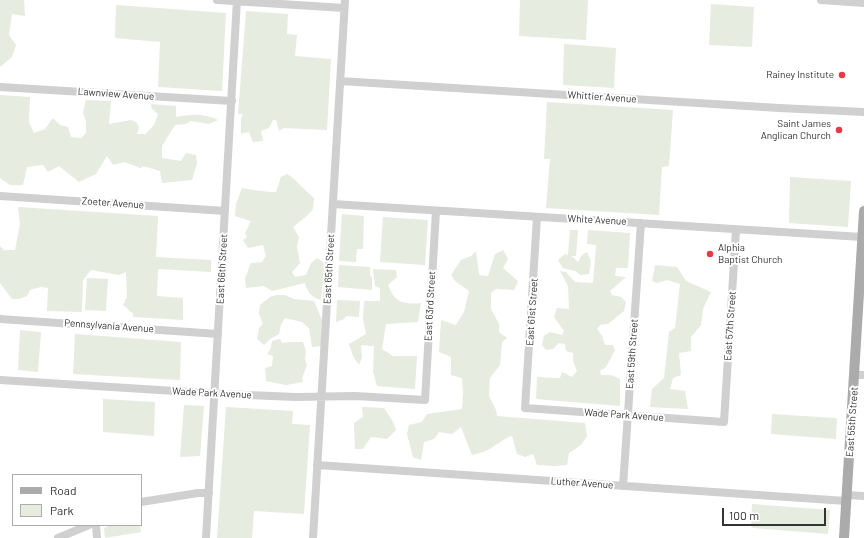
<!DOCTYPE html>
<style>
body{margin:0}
#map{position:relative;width:864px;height:538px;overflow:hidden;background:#fff;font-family:Barlow,sans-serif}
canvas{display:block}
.legend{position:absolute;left:12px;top:474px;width:130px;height:52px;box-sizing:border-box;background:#fff;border:1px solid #adadad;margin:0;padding:5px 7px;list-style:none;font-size:12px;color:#333}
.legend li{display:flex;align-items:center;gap:8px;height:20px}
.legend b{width:20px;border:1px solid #adadad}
.scale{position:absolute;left:722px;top:508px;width:104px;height:18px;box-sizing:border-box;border:2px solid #333;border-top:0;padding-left:5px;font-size:12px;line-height:14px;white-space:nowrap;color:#333;-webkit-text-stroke:3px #fff;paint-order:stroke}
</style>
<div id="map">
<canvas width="864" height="538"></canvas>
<ul class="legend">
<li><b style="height:5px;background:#ababab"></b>Road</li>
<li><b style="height:11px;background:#e6ecdf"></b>Park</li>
</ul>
<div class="scale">100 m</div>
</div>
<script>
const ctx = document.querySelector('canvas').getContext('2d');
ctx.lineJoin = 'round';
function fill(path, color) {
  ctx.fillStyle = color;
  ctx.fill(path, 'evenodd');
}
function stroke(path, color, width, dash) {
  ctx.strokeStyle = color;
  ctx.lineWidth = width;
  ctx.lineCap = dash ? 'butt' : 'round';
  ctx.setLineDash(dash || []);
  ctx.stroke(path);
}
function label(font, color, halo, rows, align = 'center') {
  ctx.font = font + ' Barlow,sans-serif';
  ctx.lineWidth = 4;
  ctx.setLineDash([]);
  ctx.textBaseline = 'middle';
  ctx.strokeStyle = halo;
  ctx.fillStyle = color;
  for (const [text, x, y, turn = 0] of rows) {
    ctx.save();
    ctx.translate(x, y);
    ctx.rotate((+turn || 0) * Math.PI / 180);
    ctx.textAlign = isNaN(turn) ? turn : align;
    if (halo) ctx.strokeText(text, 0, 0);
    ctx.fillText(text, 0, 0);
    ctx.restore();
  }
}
const green = new Path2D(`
 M0,0H24L25,16L12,14L9,35L16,45L12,57L0,67Z
 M520,0H588L586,40L519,36Z
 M711,4L754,7L752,47L709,45Z
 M116,5L226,13L222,91L158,87L160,42L115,38Z
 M246,11L288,14L287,34L297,35L295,56L331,59L327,130L284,128L279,131L276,120H273L269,128L261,131L263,141L253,142L249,132L241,134V119L243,114H238Z
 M564,44L616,48L614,88L563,85Z
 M0,95L30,97L29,122L34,133L45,129L53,118L60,125L68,127L71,137L81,138L86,133V122L83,112L86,100L111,101L109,124L131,120L137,123L139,127L137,134H145L154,125L158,114L152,109L151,104L176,106V117C191,114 204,113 218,120L209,124L191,121L186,124L175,125L162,146V158L181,161L186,153L196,155L197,163L192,180L162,183L160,171L143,166L141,168L124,162L113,165L107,156L96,174L79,182L59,166L48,172L43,165L27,167L23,185H10L0,178Z
 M547,102L673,110L669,166L662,167L659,215L546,208L550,159H544Z
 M287,174C294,177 306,192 314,198L313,209L308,215L293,227L299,237L297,247L300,263L292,272L295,277L306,275L311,263L317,258L323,262L326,270L323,280L321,300C311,297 308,293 305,283L272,291L264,286L246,288L245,278L251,263L262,262L266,256L263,245L248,248L243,240L247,237L245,233L251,221L235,216L236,204L242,188C253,190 265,192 276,192L281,177Z
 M790,177L851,181L848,227L789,223Z
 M18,207L158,216L156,257L211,260V272L158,269L157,296L183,298V320L133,317V312L132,313L123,305L127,297L126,272L119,275L91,270L83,280L82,312L47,311L48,288L41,287L30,290L27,296L19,299H12L0,283V246L4,250H15L20,224Z
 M342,214L364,216L363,249H357L356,262L339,261Z
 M383,217L428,220L425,265L380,262Z
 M570,230H578L576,256H570L573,257L578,262L582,255L587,252L591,261L589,274L581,275L575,271L563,268L558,260L565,254L568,255Z
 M588,230L630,233L628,268H616L615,276L626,277L610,291L612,295L621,297L626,302L624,311L608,324L600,325L597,329L602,336L605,345H613L615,350L606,367L600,371L601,375H611L620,379V406L536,399L537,377L560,378L562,372L572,377L577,371L573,361V353L566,351L565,344L559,343L553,349L546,350L542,345L544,336L550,332L562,335L564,331L554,317L557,308L569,309L568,286L560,271L566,272L575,282L593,283L596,245L587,244Z
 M503,250L508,259L503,268L518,281L514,290L496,289L491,293V309L499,324V332L507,338L502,342L500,365L490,378L489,396L496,410L497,416L585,423L587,436L581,445L569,453L567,465L554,466L537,465L533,454L525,457L517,454L512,436C505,438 501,442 494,446C488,451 480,453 472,455L461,427L452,434L439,432L434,439L424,442L421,460L413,457L407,434L409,425L422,422L427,414L462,409L463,392L462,378L451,375V357L439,352L441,320L456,325L464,312L469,291L455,281L451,275L461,260L471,256L476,251L479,275L488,276L495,254Z
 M339,265L370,267V276L372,277V290L338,287Z
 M655,265L677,267L686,281L711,292L703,309L701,325L691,337V351L679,353L681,375L673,378L670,389L685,391L688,409L650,407L652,389L664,378L669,332L675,328L680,284L667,280L657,283L652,281Z
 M373,269L396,270L397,277L388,285C394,302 403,305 421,303L418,322L386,324L382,349L393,356H417L415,389L377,386L373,372L374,346L361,345L362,358L359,365L353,356L349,344L366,334L363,319L364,301H380V288L375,286Z
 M87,278L108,279L107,295L86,294Z
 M86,294L107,295L106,311L85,310Z
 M276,295H285L294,299L314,301L322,320L321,346L312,347L309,328L302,322L285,318L281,325L279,334L270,339L264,345L257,339L259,328L263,324L259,314L260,305L270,297Z
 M337,300L360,301L359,317L346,316L344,319L336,322Z
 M20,330L41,332L38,372L18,370Z
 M75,334L181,342L180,380L73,374Z
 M280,339L282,343L291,342H303L306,351L305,360L307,365L302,378L303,382L286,385L266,381L265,368L272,366L273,356L267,354L271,348L272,341Z
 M103,399L155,402L154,436L103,432Z
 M184,405L204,406L200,456L180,457Z
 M226,407L293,411L292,424L310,425L304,514L254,511L252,538H217Z
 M362,407L384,408L393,422L396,430L387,439L371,437L363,449H355L354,423L363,417Z
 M772,414L836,418L837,419L836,439L771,434Z
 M752,504L830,510L828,534L753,528L751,526Z
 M111,525H140L141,532L105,538L104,528Z`);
const minor = new Path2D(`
 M217,0L344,8
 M821,0L864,3
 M340,81L779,108L864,112
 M0,87L232,101
 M0,196L225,211
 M333,204L862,237
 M537,217L525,408L724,422L736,230
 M0,319L218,334
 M855,375H864
 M0,380L223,394L296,397L355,396L425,400L436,211
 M317,465L846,501
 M623,486L641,223
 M847,495L864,496
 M141,502L198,493H209
 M96,525L97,538
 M58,538L89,525
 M206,538L237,0
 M313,538L345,0`);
const major = new Path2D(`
 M844,538L864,211`);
const markers = [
 [842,75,4,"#e63946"],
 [839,130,4,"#e63946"],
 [710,254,4,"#e63946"]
];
const poiNames = [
 ["Rainey Institute",834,75],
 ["Saint James",831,124],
 ["Anglican Church",831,136],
 ["Alphia",718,248,"left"],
 ["Baptist Church",718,260,"left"]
];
const streetNames = [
 ["Lawnview Avenue",116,94,4],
 ["Whittier Avenue",602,97,4],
 ["Zoeter Avenue",113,203,4],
 ["White Avenue",597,220,3],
 ["East 66th Street",222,269,-87],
 ["East 65th Street",329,269,-87],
 ["East 63rd Street",430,306,-87],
 ["East 61st Street",532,312,-86],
 ["Pennsylvania Avenue",109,326,4],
 ["East 57th Street",730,326,-86],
 ["East 59th Street",632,354,-86],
 ["Wade Park Avenue",212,393,3],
 ["Wade Park Avenue",624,415,4],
 ["East 55th Street",852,422,-86],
 ["Luther Avenue",582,483,4]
];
fill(green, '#e6ecdf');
stroke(minor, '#d0d0d0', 8);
stroke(major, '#ababab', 10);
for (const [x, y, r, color] of markers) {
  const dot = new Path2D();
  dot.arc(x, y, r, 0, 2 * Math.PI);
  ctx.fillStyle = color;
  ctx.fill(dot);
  stroke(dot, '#fff', 1.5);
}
label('10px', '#333', '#fff', poiNames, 'right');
label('10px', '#333', '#fff', streetNames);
</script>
